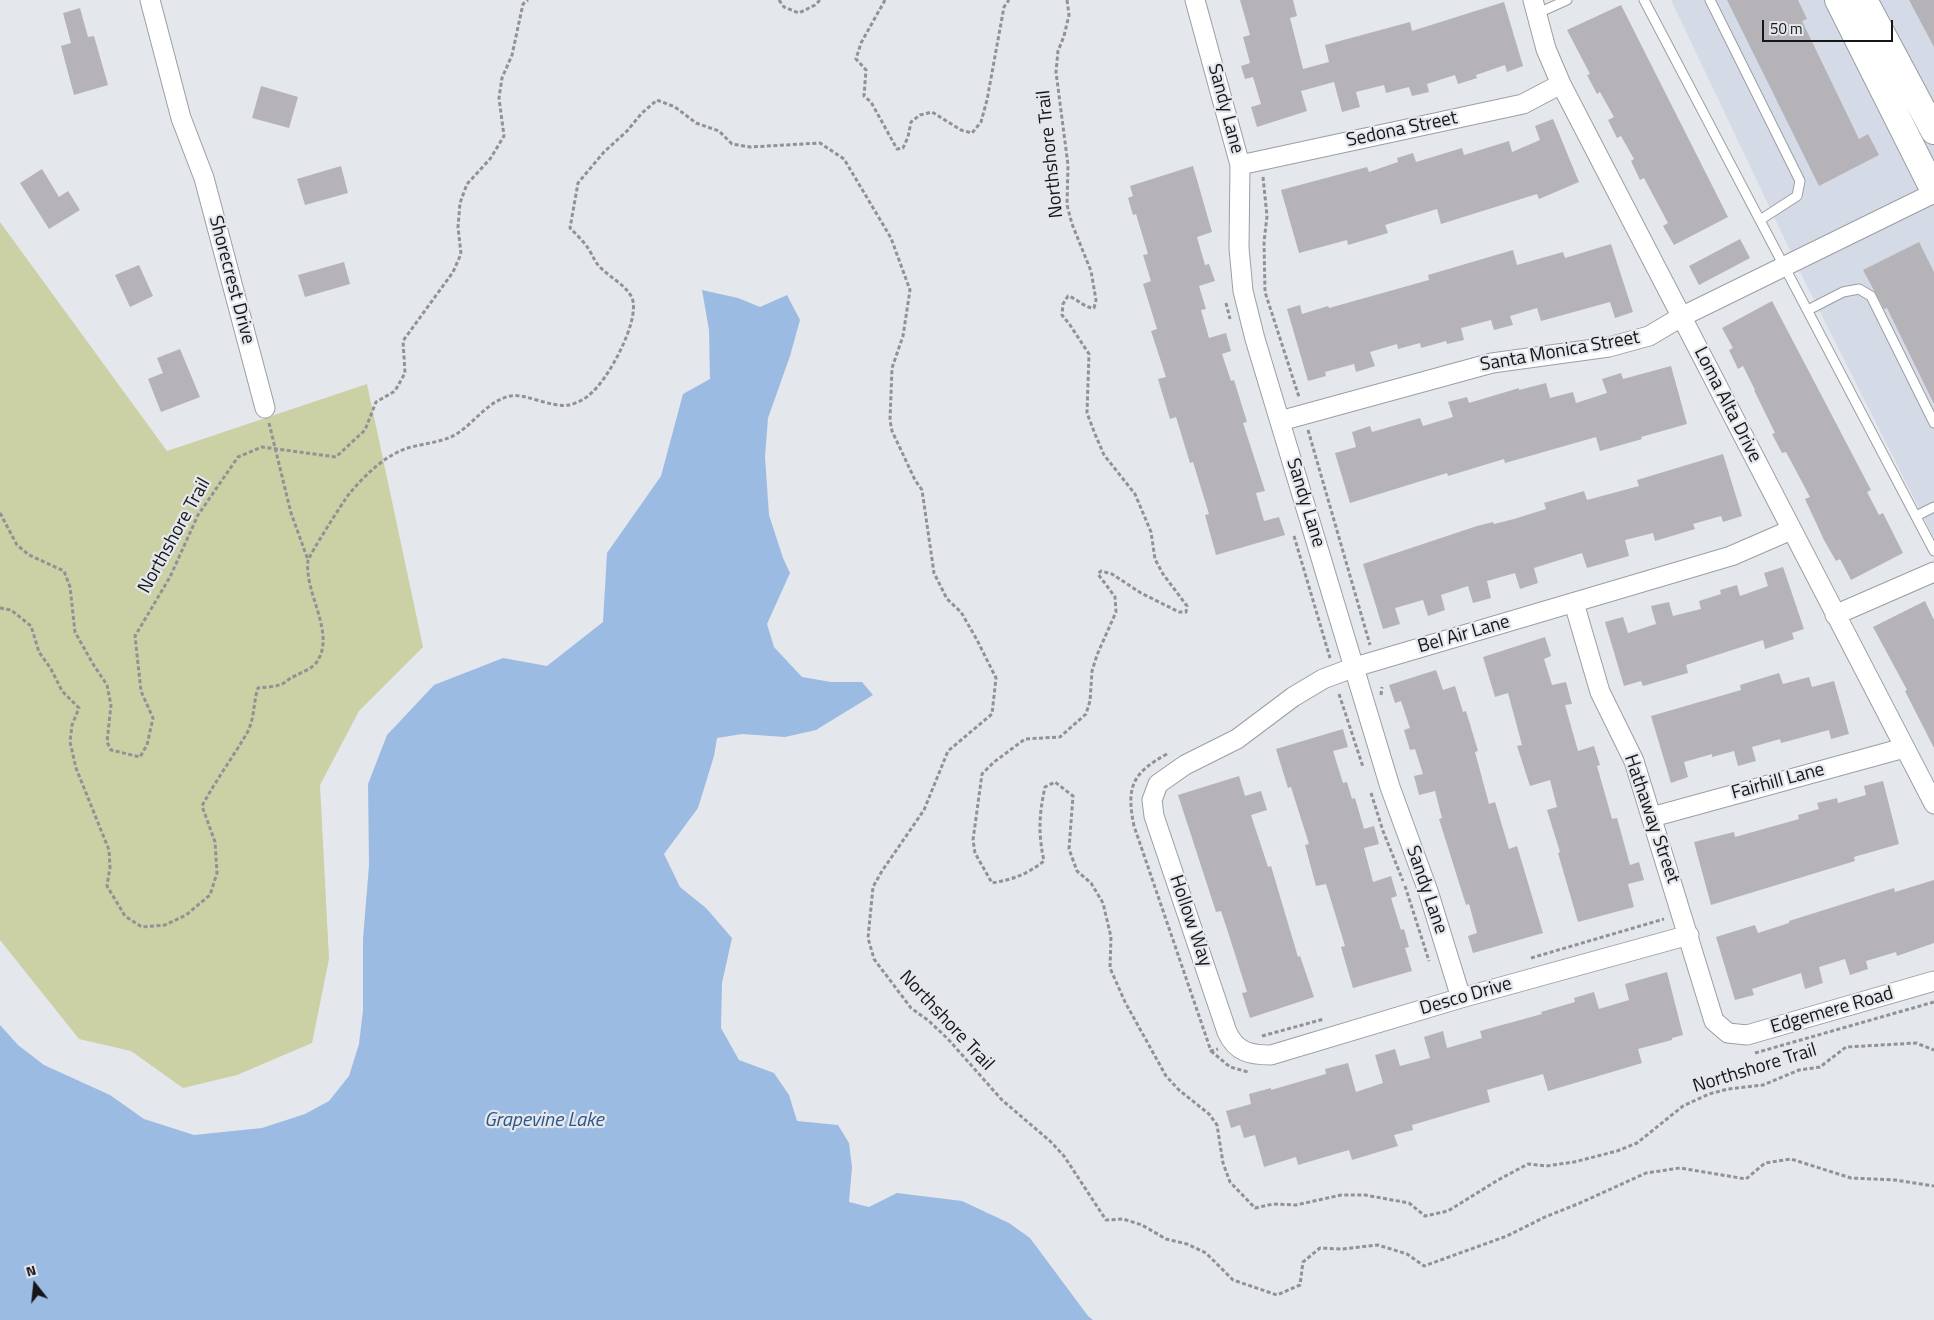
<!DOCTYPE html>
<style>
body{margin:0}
#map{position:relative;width:1934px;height:1320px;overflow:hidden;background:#e4e7ec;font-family:"Titillium Web",sans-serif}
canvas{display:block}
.north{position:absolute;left:10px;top:1260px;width:50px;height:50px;-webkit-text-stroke:4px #e4e7ec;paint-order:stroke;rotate:344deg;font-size:14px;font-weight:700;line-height:20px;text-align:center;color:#151617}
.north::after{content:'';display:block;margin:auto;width:18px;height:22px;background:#151617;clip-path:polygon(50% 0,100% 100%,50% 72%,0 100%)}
.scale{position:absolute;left:1762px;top:20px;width:131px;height:22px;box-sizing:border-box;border:2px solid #151617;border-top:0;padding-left:6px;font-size:15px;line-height:18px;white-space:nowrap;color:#151617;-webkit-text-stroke:4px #e4e7ec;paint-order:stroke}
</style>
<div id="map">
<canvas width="1934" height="1320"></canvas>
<div class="north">N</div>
<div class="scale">50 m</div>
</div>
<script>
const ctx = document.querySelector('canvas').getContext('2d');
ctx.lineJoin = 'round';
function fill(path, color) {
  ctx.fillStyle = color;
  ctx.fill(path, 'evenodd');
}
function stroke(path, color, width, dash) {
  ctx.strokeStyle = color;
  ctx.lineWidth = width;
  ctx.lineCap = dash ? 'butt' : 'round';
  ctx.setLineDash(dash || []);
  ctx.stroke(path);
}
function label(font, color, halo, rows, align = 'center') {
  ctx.font = font + ' "Titillium Web",sans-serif';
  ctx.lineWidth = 4.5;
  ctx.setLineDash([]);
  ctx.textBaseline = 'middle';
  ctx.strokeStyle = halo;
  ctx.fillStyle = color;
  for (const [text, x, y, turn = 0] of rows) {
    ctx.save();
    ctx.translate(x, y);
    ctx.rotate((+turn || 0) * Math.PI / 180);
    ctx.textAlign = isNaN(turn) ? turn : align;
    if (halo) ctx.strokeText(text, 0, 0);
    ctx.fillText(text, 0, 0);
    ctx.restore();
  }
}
const built = new Path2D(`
 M1671,0H1934V538L1806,284Z`);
const green = new Path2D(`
 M0,222L167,451L367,384L423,647L359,711L320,785L329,959L312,1043L237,1075L183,1088L131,1051L79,1039L0,940Z`);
const water = new Path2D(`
 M702,290L738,298L760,307L787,295L800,320L790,356L768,418L765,457L769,515L783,558L790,573L767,624L774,647L802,677L831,682H862L873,695L816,730L785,737L742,734L717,738L714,756L698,808L664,854L680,887L706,908L732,938L722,983L721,1028L739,1060L774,1073L789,1095L797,1121L838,1125L849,1143L852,1167L849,1202L869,1207L897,1193L962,1201L1009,1223L1030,1238L1088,1316L1093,1320H0V1025L18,1045L44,1065L110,1095L144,1119L194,1135L262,1128L305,1114L329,1101L349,1076L359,1044L363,1010V939L369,865L368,784L387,735L434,685L503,658L547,666L603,622L607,553L661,476L683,394L710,379L709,330Z`);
const building = new Path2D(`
 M1240,0H1293L1297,16L1290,18L1303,69L1329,62L1325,45L1410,22L1412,31L1504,2L1523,66L1507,72L1505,65L1476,75L1477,78L1458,84L1455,75L1427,84L1429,92L1412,96L1409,87L1386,93L1384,85L1356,92L1360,107L1342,112L1334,82L1301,91L1307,111L1257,127L1251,107L1261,104L1253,77L1245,79L1241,66L1250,63L1243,37L1250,35Z
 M1727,0H1798L1807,19L1802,21L1859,139L1868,134L1879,155L1819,186Z
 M1909,0H1934V47Z
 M1621,5L1728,217L1674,245L1663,226L1668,223L1644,178L1640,180L1631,161L1634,159L1621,136L1617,138L1608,120L1614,117L1600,92L1597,94L1587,75L1590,74L1567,30Z
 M80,8L88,37L94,36L108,85L74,95L61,46L71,43L63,13Z
 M261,86L298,97L289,128L252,118Z
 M1553,119L1579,182L1539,199L1537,194L1441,224L1437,209L1385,225L1388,233L1348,245L1347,240L1299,253L1281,190L1367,167L1369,172L1398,162L1397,158L1413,153L1416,162L1462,148L1464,155L1509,141L1512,152L1540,140L1535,126Z
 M341,166L348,193L305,205L297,179Z
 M1193,166L1212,232L1197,237L1205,265L1209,264L1215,281L1199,286L1206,309L1201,310L1209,338L1226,333L1231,351L1222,354L1231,381L1234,380L1247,422L1243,423L1265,491L1256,493L1264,521L1279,517L1285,535L1216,555L1205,515L1209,514L1193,462L1190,463L1176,417L1170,419L1158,379L1166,377L1151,331L1157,329L1143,284L1151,281L1143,255L1148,254L1136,214L1133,215L1128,198L1133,196L1130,186Z
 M42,169L59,197L68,191L80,210L49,229L20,183Z
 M1740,239L1750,258L1699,285L1689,266Z
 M1919,242L1934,272V404L1887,308L1884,309L1863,270Z
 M1611,244L1633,312L1615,318L1610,302L1541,321L1537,308L1510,316L1513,325L1494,330L1491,320L1461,328L1464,340L1447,344L1446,341L1421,348L1420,343L1398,349L1397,344L1370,352L1375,366L1356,372L1354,364L1325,372L1326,376L1308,381L1287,309L1300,305L1302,314L1328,306L1329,308L1429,280L1428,275L1513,250L1517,265L1563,252L1565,258Z
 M344,262L350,284L305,297L298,275Z
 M139,265L153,296L130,307L115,275Z
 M1772,301L1871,490L1867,492L1879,515L1883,513L1903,553L1851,580L1840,559L1836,561L1824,540L1805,499L1810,497L1786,452L1782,453L1772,434L1775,433L1754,390H1755L1743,366L1738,369L1729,350L1733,348L1722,328Z
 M180,349L200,397L161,412L148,379L163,373L157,358Z
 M1671,366L1687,424L1641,437L1642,439L1600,451L1596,437L1505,463L1504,459L1448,476L1447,473L1350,503L1335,453L1356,447L1352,432L1370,426L1372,432L1420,418L1423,426L1453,417L1448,402L1467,397L1469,403L1519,388V390L1546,383L1550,398L1573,392L1576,403L1607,393L1602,379L1621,373L1623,379Z
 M1723,454L1742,516L1723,522L1721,516L1693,524L1695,529L1655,541L1653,533L1625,540L1629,556L1587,568L1582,553L1534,568L1538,583L1520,589L1515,573L1487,581L1491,598L1473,603L1468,586L1441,595L1445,610L1428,616L1423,600L1395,608L1400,624L1383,629L1363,564L1477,526L1493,522L1494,524L1514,519L1546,509L1544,503L1584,491L1587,500L1639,486L1637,480Z
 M1783,567L1804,629L1792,633L1794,639L1765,649L1763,640L1686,665L1688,673L1643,686L1641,681L1624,686L1605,622L1623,617L1628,633L1656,624L1651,606L1669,602L1673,616L1701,609L1699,601L1721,594L1720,590L1737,585L1740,596L1768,586L1764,573Z
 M1925,601L1934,620V748L1905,691L1907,690L1873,627Z
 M1545,637L1551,656L1544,659L1552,685L1566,682L1572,704L1565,705L1578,751L1594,746L1600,765L1597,766L1612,819L1617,818L1630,865L1639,862L1644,880L1628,884L1634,907L1578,922L1558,853L1560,852L1547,810L1557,807L1550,780L1530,786L1517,746L1522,745L1508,693L1495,697L1483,657Z
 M1436,670L1443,690L1455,686L1463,712L1466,711L1478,751L1475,752L1489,804L1495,802L1509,849L1517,846L1543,933L1473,953L1468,936L1477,933L1469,904L1466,905L1439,819L1442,818L1435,791L1419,795L1414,776L1423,774L1415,749L1410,750L1404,730L1410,728L1401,701L1395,703L1389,685Z
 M1779,673L1783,684L1809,677L1812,687L1834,681L1849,734L1831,739L1829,730L1781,743L1780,739L1752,747L1756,761L1738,766L1734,751L1712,757V754L1684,762L1688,777L1671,783L1651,716L1741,690L1740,685Z
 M1343,729L1348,747L1333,751L1343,783L1347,782L1352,799L1355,798L1364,829L1374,826L1379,844L1364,848L1373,882L1391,876L1397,896L1391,898L1401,930L1404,929L1409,947L1405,948L1412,971L1353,988L1341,947L1345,946L1326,884L1316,886L1305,845L1309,844L1291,787L1288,788L1276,749Z
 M1239,776L1245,796L1261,791L1267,810L1251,815L1268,867L1271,866L1298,957L1300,956L1314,997L1250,1018L1242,993L1247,992L1226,926L1221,911L1216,912L1178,795Z
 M1883,781L1899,844L1854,857L1855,861L1711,905L1694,842L1734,832L1735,837L1799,819L1798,815L1819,809L1817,803L1837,798L1838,803L1866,795L1864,786Z
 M1934,880V943L1897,956L1896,952L1866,961L1868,969L1850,975L1845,959L1819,967L1823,983L1805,989L1801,973L1752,989L1754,995L1735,1000L1716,937L1755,925L1758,933L1789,923V921L1894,888L1895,892Z
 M1667,972L1683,1035L1672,1038V1040L1638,1049L1642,1063L1548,1091L1543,1074L1487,1090L1490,1102L1412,1125L1413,1130L1394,1135L1398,1146L1352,1160L1349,1150L1298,1165L1296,1157L1264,1167L1255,1135L1244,1138L1240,1125L1231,1128L1226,1111L1251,1104L1249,1094L1271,1088V1090L1326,1074L1325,1069L1348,1063L1356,1092L1383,1083L1375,1055L1395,1049L1400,1066L1430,1058L1424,1037L1443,1031L1447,1048L1482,1038L1480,1031L1542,1014L1541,1012L1575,1002L1574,998L1594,992L1599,1009L1629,1000L1625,984Z`);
const path = new Path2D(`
 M779,0L784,7L799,13L815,5L820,0
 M885,0L861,43L856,59L866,70L864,96L871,102L897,149L903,148L908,137L911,122L920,115L932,112L961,130L972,133L981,122L987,100L1004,7L1009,0
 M1067,0L1069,15L1064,36L1058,51L1056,72L1068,165L1067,205L1072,224L1091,271L1096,300L1094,308C1084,308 1078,299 1068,296L1063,304L1062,315L1070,325L1089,354L1087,413L1095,434L1104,455L1135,494L1151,532L1155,559L1163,574L1187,606L1186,612H1179L1141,593L1112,574L1101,571L1098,574L1115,597L1116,612L1097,655L1092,671L1090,701L1086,714L1060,737L1025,739L994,762L982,774L973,840L975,853L992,883C1014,879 1026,875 1044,861C1038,833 1039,815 1045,787L1055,782L1073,796L1069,849L1077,871L1091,883L1103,903L1111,937L1110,968L1125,1002L1166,1076L1179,1090L1209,1114L1217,1125L1223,1163L1230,1182L1255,1208L1273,1204L1296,1205L1341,1195H1365L1409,1203L1425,1216L1448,1211L1498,1180L1528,1164L1546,1166L1574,1162L1617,1151L1637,1143L1683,1106L1709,1094L1728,1089L1763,1085L1799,1070L1820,1067L1846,1047L1916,1043L1934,1050
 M1263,177L1267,216L1264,242L1265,292L1299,397
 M1226,303L1230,319
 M269,423L291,513L308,560
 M1308,430L1370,645
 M0,513L17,545L29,555L64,571L70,587L75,632L93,664L107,685L111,705L107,742L111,750L140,757L147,745L153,718L141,691L135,636L170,577L198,515L238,457L262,447L336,457L365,430L376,402L395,391L405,373L403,341L453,272L461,254L458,227L460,203L467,184L490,159L504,136L499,98L502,78L512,55L523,4L528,0
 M1294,536L1330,658
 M0,608L11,610L31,626L39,652L51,669L62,691L79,708L72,725L70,742L76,768L109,850L110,867L107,886L125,916L142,927L165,925L186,915L210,895L217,873L215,842L202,806C216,780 233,757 247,733C255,718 253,703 258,688C266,687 277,687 284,683C288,680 292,677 297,675C304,671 314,668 318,660C335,632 304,592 308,561C309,555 343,502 349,494C366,474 386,454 411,447C427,443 444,442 458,433C476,421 488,401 510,396C526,393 550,408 569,405C575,404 585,399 589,395C607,382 641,320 632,298C626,285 612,279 602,269C595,263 593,256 588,248C583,241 576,234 570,228L578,183L604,152L627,131L642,113L657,100L675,107L696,123L719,131L732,144L750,147L820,143L844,159L891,238L910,290L903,336L892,368L890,420L892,431L915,480L922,490L934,573L947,599L961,612L977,640L996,678L992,714L948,751L924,810L882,871L873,887L868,938L874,959L911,1008L929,1021L948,1039L1002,1100L1050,1141L1064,1156L1106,1220L1123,1219L1142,1225L1166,1239L1187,1244L1206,1253L1233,1280L1277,1295L1300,1285L1303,1262L1320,1248L1342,1249L1378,1245L1407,1254L1424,1266L1507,1236L1545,1217L1580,1203L1646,1173L1680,1168L1746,1179L1765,1163L1791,1159L1851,1178L1895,1180L1934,1186
 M1339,694L1363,767
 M1381,695L1382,687
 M1167,754C1132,773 1126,787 1134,826L1211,1051L1218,1049
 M1371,793L1383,831L1403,881
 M1405,886L1429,961
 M1531,958L1664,919
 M1262,1036L1324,1019
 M1211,1051L1230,1067L1248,1072
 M1755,1053L1934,1002`);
const lane = new Path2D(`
 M1644,0L1934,551
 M1710,0L1800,181L1797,196L1760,220
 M1536,14L1567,0
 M1808,310L1843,292L1859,289L1871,296L1934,423
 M1916,516L1934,507`);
const street = new Path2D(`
 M150,0L181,118L204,178L265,408
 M1195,0L1240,165L1239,248L1243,291L1255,339L1390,787L1428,891L1461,998
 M1533,0L1546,49L1561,84L1934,804
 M1240,165L1523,104L1561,84
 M1280,421L1492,363L1609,347L1649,336L1681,317L1934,193
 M1574,603L1600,692L1634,761L1714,1021L1728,1033L1747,1035L1934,981
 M1835,615L1934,572
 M1652,817L1904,748
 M1689,935L1461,998L1271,1055C1250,1055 1236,1052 1227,1032L1154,816L1152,800L1158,784L1185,765L1237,739L1293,697L1323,679L1355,667L1731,556L1791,530`);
const secondary = new Path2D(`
 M1838,0L1934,191
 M1864,0L1934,131`);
const streetNames = [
 ["Sandy Lane",1225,109,75],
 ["Sedona Street",1402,130,-12],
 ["Northshore Trail",1051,154,-96],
 ["Shorecrest Drive",231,280,75],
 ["Santa Monica Street",1560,352,-10],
 ["Loma Alta Drive",1727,405,63],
 ["Sandy Lane",1305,503,73],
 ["Northshore Trail",175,536,-61],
 ["Bel Air Lane",1464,635,-16],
 ["Fairhill Lane",1778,782,-15],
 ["Hathaway Street",1651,819,71],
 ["Sandy Lane",1426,890,71],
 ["Hollow Way",1190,921,71],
 ["Desco Drive",1466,997,-16],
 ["Edgemere Road",1832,1011,-16],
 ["Northshore Trail",946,1021,47],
 ["Northshore Trail",1755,1069,-17]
];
const waterNames = [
 ["Grapevine Lake",544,1121]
];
fill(built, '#d4dbe6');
fill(green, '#cbd0a5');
fill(water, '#9cbbe3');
fill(building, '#b5b3b7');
stroke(lane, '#9c9ea3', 11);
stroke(street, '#9c9ea3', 21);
stroke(secondary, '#9c9ea3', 28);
stroke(path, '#909295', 3, [4, 2.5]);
stroke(lane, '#fff', 9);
stroke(street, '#fff', 19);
stroke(secondary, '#fff', 26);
label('19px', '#151617', '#e4e7ec', streetNames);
label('italic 20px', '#2e568a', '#e4e7ec', waterNames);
</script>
